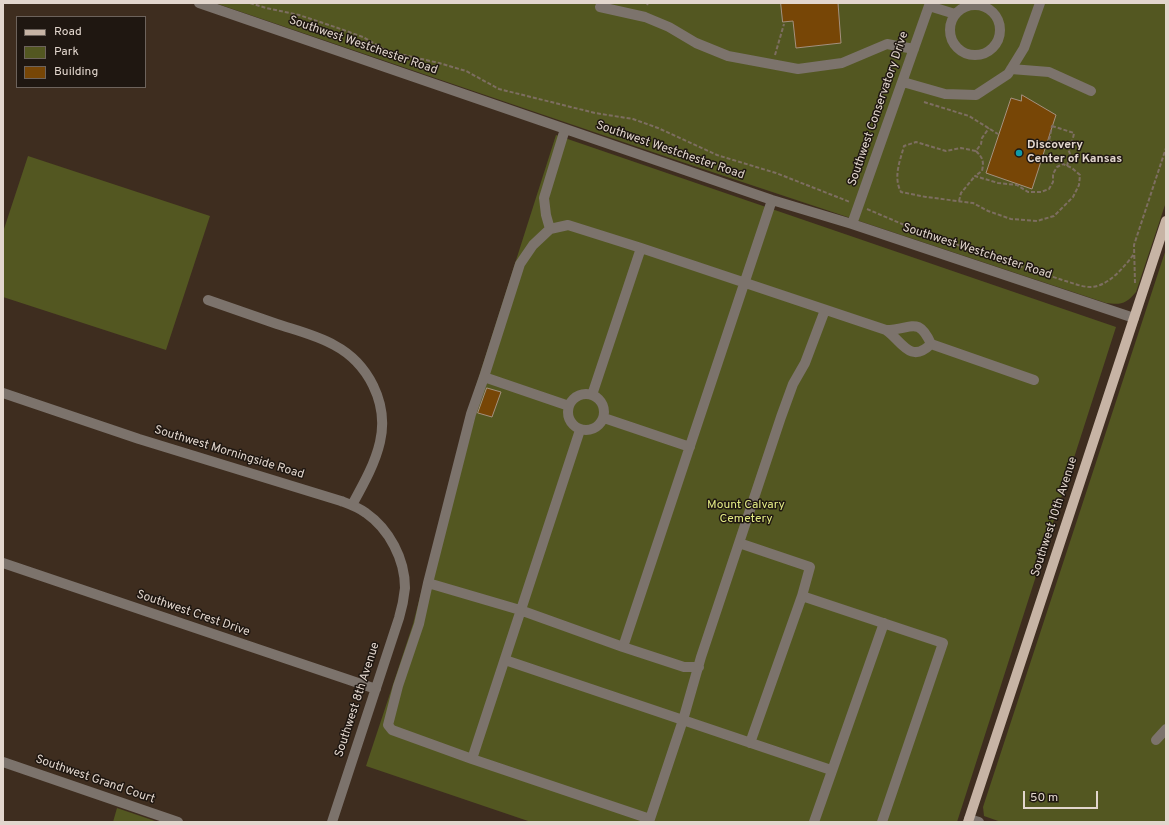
<!DOCTYPE html>
<style>
body{margin:0}
#map{position:relative;width:1169px;height:825px;overflow:hidden;background:#3e2d1f;font-family:Overpass,sans-serif}
canvas{display:block}
.frame{position:absolute;inset:0;border:4px solid #e2d6cd;pointer-events:none}
.legend{position:absolute;left:16px;top:16px;width:130px;height:72px;box-sizing:border-box;background:#1f1711;border:1px solid #6d635c;margin:0;padding:5px 7px;list-style:none;font-size:12px;color:#e2d6cd}
.legend li{display:flex;align-items:center;gap:8px;height:20px}
.legend b{width:20px;border:1px solid #6d635c}
.scale{position:absolute;left:1023px;top:791px;width:75px;height:18px;box-sizing:border-box;border:2px solid #e2d6cd;border-top:0;padding-left:5px;font-size:12px;line-height:14px;white-space:nowrap;color:#e2d6cd;-webkit-text-stroke:3px #1f1711;paint-order:stroke}
</style>
<div id="map">
<canvas width="1169" height="825"></canvas>
<div class="frame"></div>
<ul class="legend">
<li><b style="height:5px;background:#c7b4a5"></b>Road</li>
<li><b style="height:11px;background:#535721"></b>Park</li>
<li><b style="height:11px;background:#774606"></b>Building</li>
</ul>
<div class="scale">50 m</div>
</div>
<script>
const ctx = document.querySelector('canvas').getContext('2d');
ctx.lineJoin = 'round';
function fill(path, color) {
  ctx.fillStyle = color;
  ctx.fill(path, 'evenodd');
}
function stroke(path, color, width, dash) {
  ctx.strokeStyle = color;
  ctx.lineWidth = width;
  ctx.lineCap = dash ? 'butt' : 'round';
  ctx.setLineDash(dash || []);
  ctx.stroke(path);
}
function label(font, color, halo, rows, align = 'center') {
  ctx.font = font + ' Overpass,sans-serif';
  ctx.lineWidth = 3;
  ctx.setLineDash([]);
  ctx.textBaseline = 'middle';
  ctx.strokeStyle = halo;
  ctx.fillStyle = color;
  for (const [text, x, y, turn = 0] of rows) {
    ctx.save();
    ctx.translate(x, y);
    ctx.rotate((+turn || 0) * Math.PI / 180);
    ctx.textAlign = isNaN(turn) ? turn : align;
    if (halo) ctx.strokeText(text, 0, 0);
    ctx.fillText(text, 0, 0);
    ctx.restore();
  }
}
const green = new Path2D(`
 M215,3H1166V202L1136,292C1126,304 1121,305 1106,303L679,161Z
 M556,135L1116,327L957,822H531L366,766L413,624L466,417Z
 M28,156L210,216L166,350L3,297V232Z
 M1166,249V822H1001L984,816L983,807Z
 M117,808L158,822H113Z`);
const building = new Path2D(`
 M781,3H838L841,43L796,48L793,21L783,22Z
 M1022,95L1056,115L1032,189L986,173L1011,98L1021,101Z
 M487,388L501,392L492,417L478,413Z`);
const path = new Path2D(`
 M250,3L266,8L299,15L335,27L363,37L387,51L439,63L466,71L499,89L595,113L633,119L658,128L717,155L776,173L850,202
 M647,5L648,3
 M775,55L784,24
 M924,102L969,116L998,134
 M1052,126L1074,133C1073,140 1071,145 1064,148L1049,141Z
 M976,151C983,158 984,161 982,171L975,176L998,183L1017,185L1028,192H1041L1049,189L1053,182V174L1057,167L1063,164L1072,168L1080,175L1079,185L1073,197L1054,216L1037,221L1011,219L988,211L973,203L926,197L901,192C893,177 900,161 904,146L916,142L946,151L961,148L976,151L981,144L982,138L989,128
 M1067,166L1070,154L1067,146
 M959,201L961,193L975,176
 M867,209L909,227L985,255L1078,285C1082,286 1086,287 1090,287C1108,287 1124,267 1134,254
 M1135,283L1134,245L1166,148`);
const minor = new Path2D(`
 M199,3L772,200L852,224L1134,318
 M950 30a25 25 0 1 1 50 0a25 25 0 1 1-50 0Z
 M929,6L955,14
 M600,7L645,17L669,27L696,43L728,56L798,69L842,63L887,44L914,49
 M1011,69L1049,72L1091,91
 M903,82L945,94L976,95L1008,74L1024,48L1040,3
 M852,224L930,3
 M550,229L546,215L544,198L565,129
 M208,300C231,308 254,316 277,324C295,330 316,335 334,345C368,363 389,403 380,442C375,464 363,485 352,505
 M825,310L805,363L793,384L781,417L701,657L683,720L650,819L472,759L392,730L388,725L398,686L419,624L428,583L471,414L484,377L520,264L533,245L550,229L568,225L641,248L886,330C901,340 910,365 931,344
 M886,330C911,330 918,315 931,344L1034,380
 M484,377L569,406
 M3,393L139,439L341,501C349,504 358,507 366,513C389,529 405,559 405,588C404,598 402,608 399,618L332,822
 M568 412a18 18 0 1 1 36 0a18 18 0 1 1-36 0Z
 M592,395L641,248
 M604,418L690,447
 M739,543L810,567L802,596L943,643L882,822
 M3,563L376,689
 M428,583L520,610L623,647L684,667H699
 M623,647L772,200
 M505,660L831,770
 M1156,740L1166,729
 M750,743L802,596
 M472,759L580,430
 M3,762L178,822
 M969,819L979,822
 M814,822L884,623`);
const major = new Path2D(`
 M968,822L1166,221`);
const markers = [
 [1019,153,4,"#0f9aa8"]
];
const streetNames = [
 ["Southwest Westchester Road",363,46,19],
 ["Southwest Conservatory Drive",879,109,-71],
 ["Southwest Westchester Road",670,151,19],
 ["Southwest Westchester Road",977,252,18],
 ["Southwest Morningside Road",229,453,17],
 ["Southwest 10th Avenue",1055,517,-72],
 ["Southwest Crest Drive",193,614,19],
 ["Southwest 8th Avenue",358,700,-72],
 ["Southwest Grand Court",95,780,19]
];
const poiNames = [
 ["Discovery",1027,146],
 ["Center of Kansas",1027,160]
];
const parkNames = [
 ["Mount Calvary",746,506],
 ["Cemetery",746,520]
];
fill(green, '#535721');
fill(building, '#774606');
stroke(building, '#a4907e', 1);
stroke(path, '#7d6e61', 2, [4, 2]);
stroke(minor, '#7c736c', 10);
stroke(major, '#c7b4a5', 10);
for (const [x, y, r, color] of markers) {
  const dot = new Path2D();
  dot.arc(x, y, r, 0, 2 * Math.PI);
  ctx.fillStyle = color;
  ctx.fill(dot);
  stroke(dot, '#1f1711', 1.5);
}
label('12px', '#e2d6cd', '#1f1711', streetNames);
label('bold 12px', '#e2d6cd', '#1f1711', poiNames, 'left');
label('12px', '#e2ea84', '#1f1711', parkNames);
</script>
